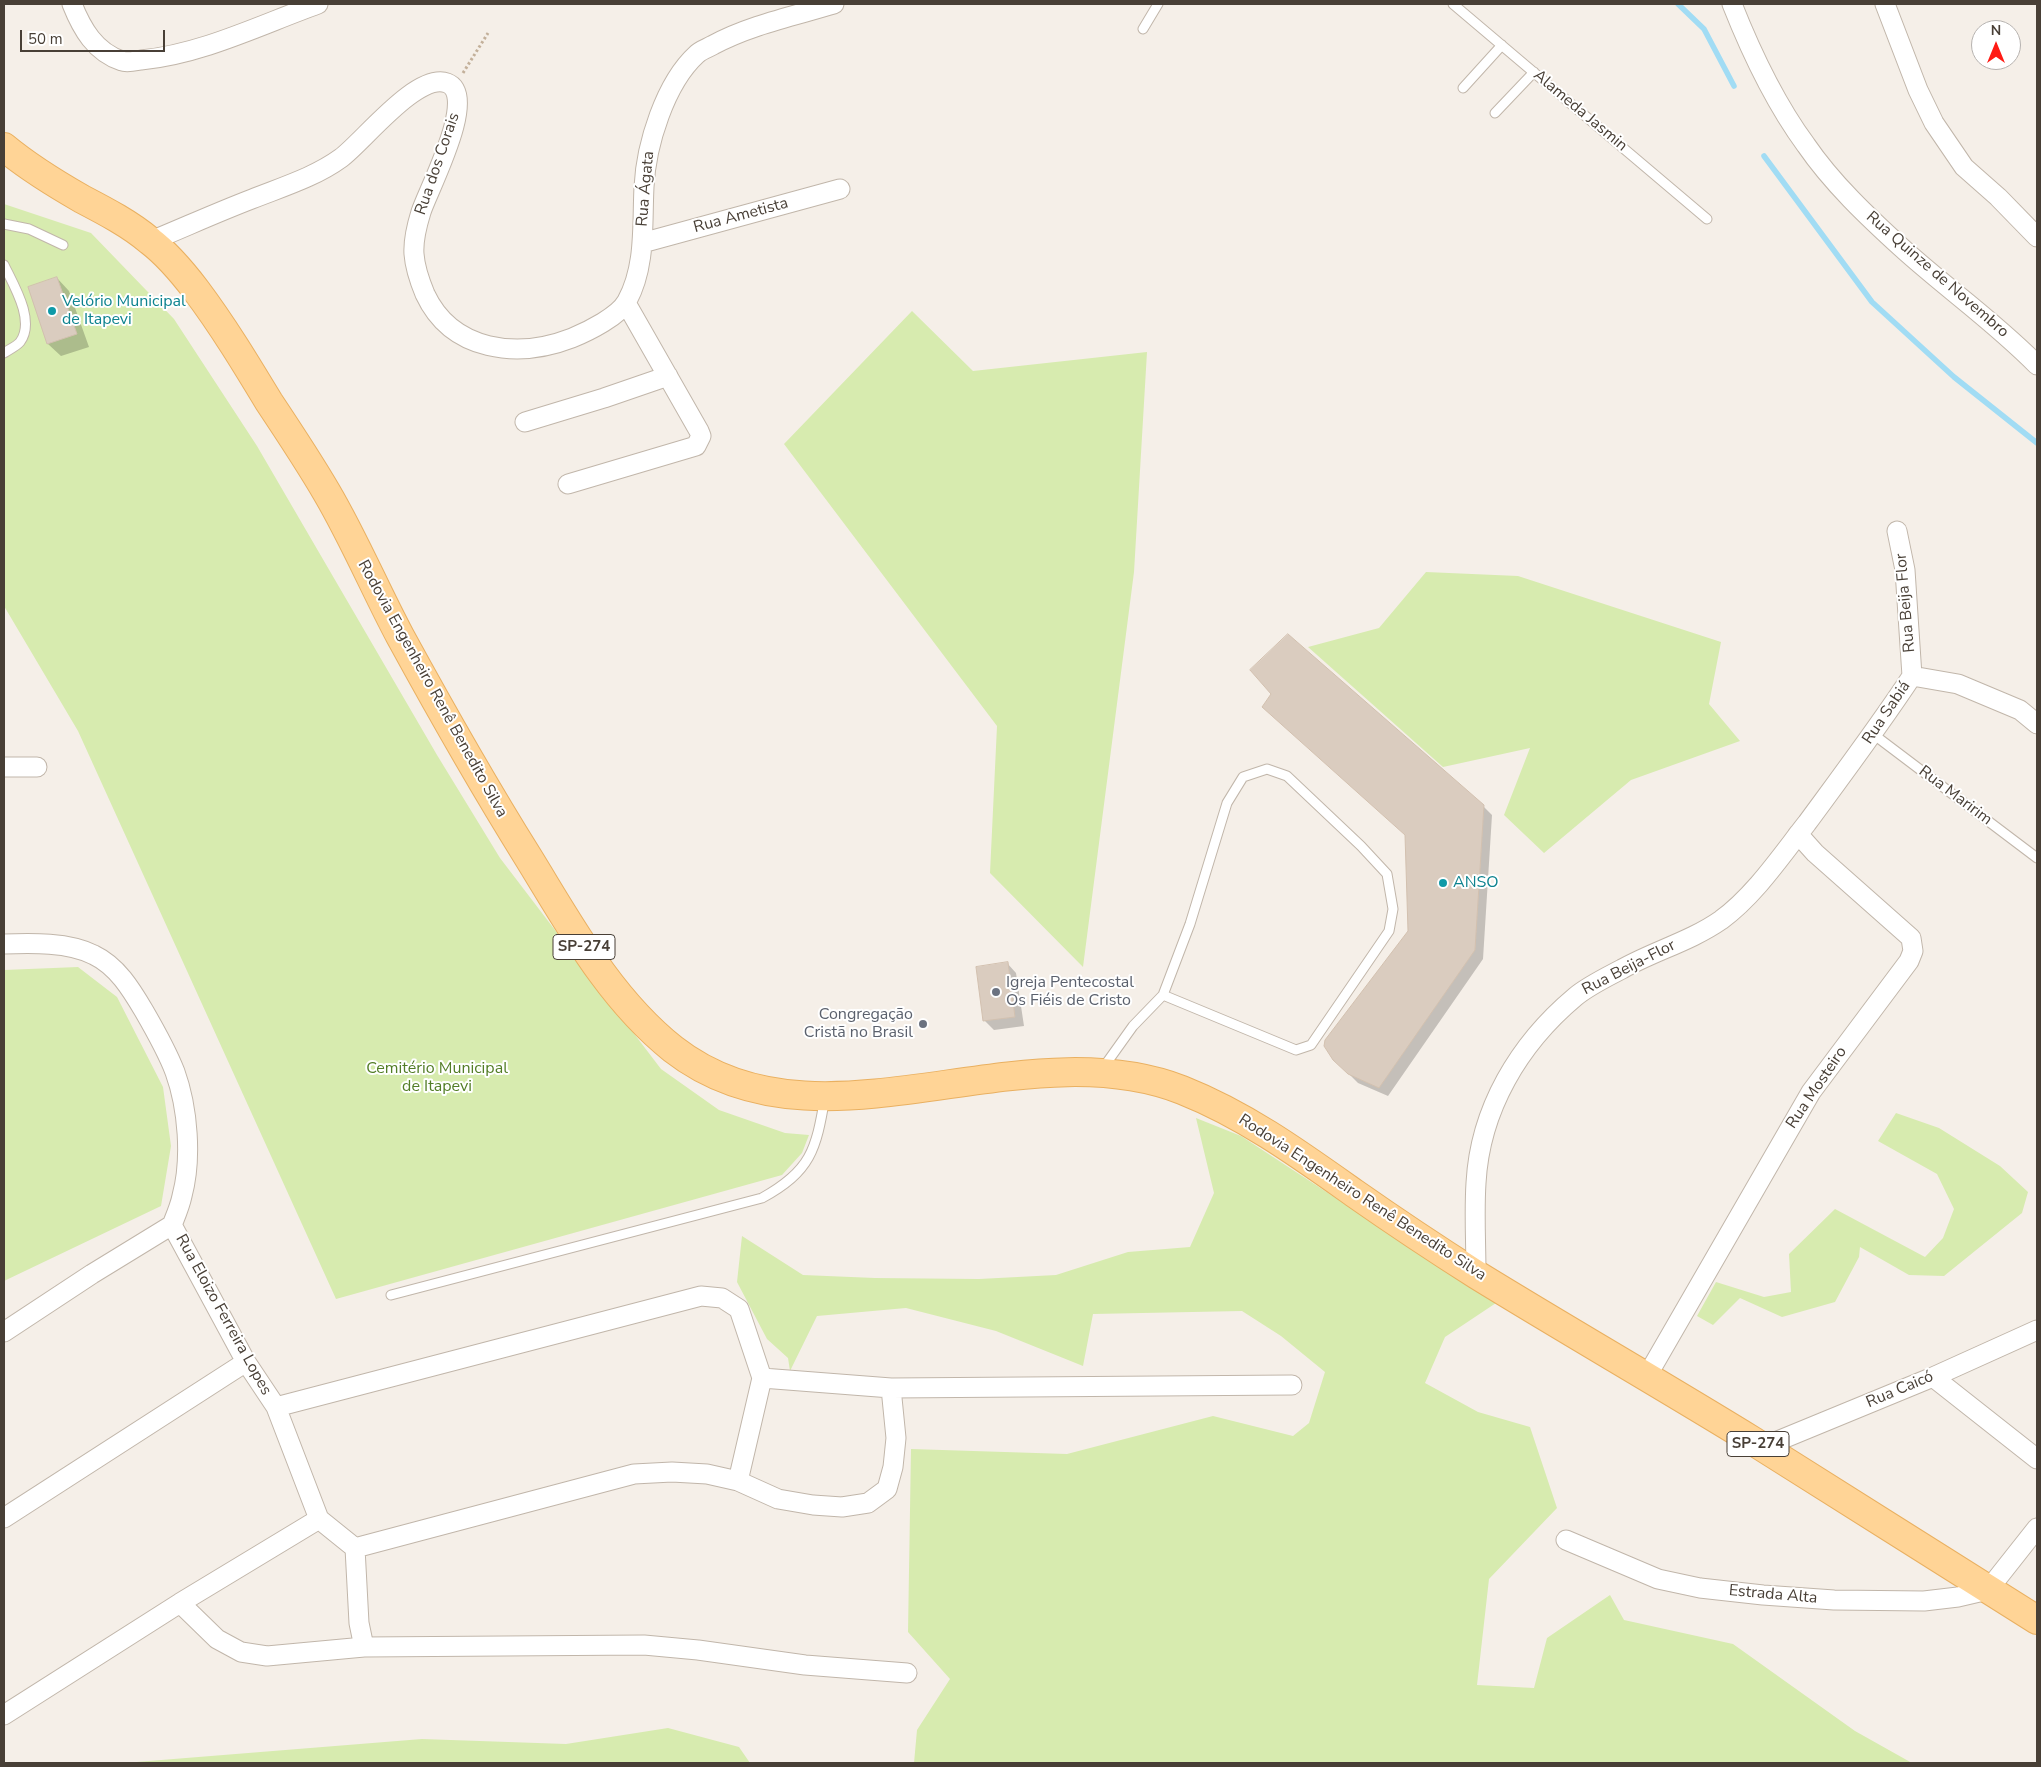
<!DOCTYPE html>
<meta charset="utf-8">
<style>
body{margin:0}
#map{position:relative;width:2041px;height:1767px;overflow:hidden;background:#f5efe8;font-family:"Nunito Sans",sans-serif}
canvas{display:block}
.frame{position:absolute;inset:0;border:5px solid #483f36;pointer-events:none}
.north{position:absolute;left:1971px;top:20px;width:50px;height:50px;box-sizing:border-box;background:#fff;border:1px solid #b6b2af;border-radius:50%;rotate:0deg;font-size:14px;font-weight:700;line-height:20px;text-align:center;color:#483f36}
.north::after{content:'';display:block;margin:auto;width:18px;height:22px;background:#ff1b14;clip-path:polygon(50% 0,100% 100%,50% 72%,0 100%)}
.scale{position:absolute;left:20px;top:30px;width:145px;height:22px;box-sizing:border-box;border:2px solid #483f36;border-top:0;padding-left:6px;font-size:15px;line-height:18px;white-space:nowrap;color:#483f36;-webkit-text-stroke:4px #fff;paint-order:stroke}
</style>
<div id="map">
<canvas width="2041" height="1767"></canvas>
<div class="frame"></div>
<div class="north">N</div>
<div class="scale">50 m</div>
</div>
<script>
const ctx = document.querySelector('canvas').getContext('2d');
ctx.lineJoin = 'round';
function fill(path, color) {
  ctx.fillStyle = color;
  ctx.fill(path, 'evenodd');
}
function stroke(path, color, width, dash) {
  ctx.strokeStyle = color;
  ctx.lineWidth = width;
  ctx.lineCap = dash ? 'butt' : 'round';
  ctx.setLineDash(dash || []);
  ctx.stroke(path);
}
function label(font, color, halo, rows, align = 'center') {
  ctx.font = font + ' "Nunito Sans",sans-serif';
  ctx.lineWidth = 4;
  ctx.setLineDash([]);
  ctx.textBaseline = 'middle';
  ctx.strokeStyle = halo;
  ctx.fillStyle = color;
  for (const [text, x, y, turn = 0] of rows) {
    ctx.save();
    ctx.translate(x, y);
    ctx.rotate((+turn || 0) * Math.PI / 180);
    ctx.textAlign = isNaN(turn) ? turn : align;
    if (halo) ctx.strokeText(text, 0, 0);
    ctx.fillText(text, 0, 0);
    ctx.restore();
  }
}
const green = new Path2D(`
 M4,204L91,233L174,319L257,446L437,755L500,858L661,1069L719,1110L785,1133L809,1135L802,1153L782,1175L336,1299L78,731L4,606Z
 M912,311L973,371L1147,352L1134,572L1083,967L990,873L997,726L784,444Z
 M1426,572L1518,576L1721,642L1709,704L1740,741L1631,780L1544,853L1504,815L1530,748L1443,767L1308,647L1379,628Z
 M78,967L117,997L163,1087L171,1146L161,1206L4,1281V970Z
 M1896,1113L1939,1128L2000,1166L2028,1192L2022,1213L1944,1276L1909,1275L1860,1247L1859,1257L1835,1302L1782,1317L1740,1298L1713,1325L1697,1316L1716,1282L1764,1297L1791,1292L1789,1254L1835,1209L1925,1257L1943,1238L1954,1209L1937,1174L1878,1141Z
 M1196,1118L1241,1136L1496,1303L1445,1337L1425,1383L1478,1412L1530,1427L1557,1508L1489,1579L1477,1685L1534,1688L1547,1638L1610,1595L1624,1620L1733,1644L1855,1731L1912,1763H914L917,1730L950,1679L908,1632L911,1449L1067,1454L1213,1416L1293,1436L1309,1423L1325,1372L1281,1336L1242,1311L1093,1314L1083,1366L996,1331L906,1308L817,1316L790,1371L788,1358L767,1339L737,1282L742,1236L803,1275L875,1278L979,1279L1056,1275L1128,1252L1190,1247L1214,1193Z
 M668,1728L739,1747L750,1763H124L422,1739L566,1744Z`);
const shadow = new Path2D(`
 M57,278L69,291L89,347L61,356L48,344L29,288Z
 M1483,806L1492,815L1483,959L1388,1096L1358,1083L1334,1059Z
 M1007,963L1016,973L1024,1026L994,1030L985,1021L977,968Z`);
const stream = new Path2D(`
 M1678,4L1704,29L1734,86
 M1764,156L1872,302L1954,377L2037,443`);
const building = new Path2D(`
 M57,277L77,334L47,344L28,287Z
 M1288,634L1484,805L1475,950L1379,1088L1348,1074L1333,1060L1324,1046L1325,1040L1408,931L1405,835L1262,707L1271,694L1250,670Z
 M1008,962L1015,1017L983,1021L976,967Z`);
const path = new Path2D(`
 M463,73L488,33`);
const lane = new Path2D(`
 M1453,4L1707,219
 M1143,29L1158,4
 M1463,88L1502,45
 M1495,113L1534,72
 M4,224L29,229L63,245
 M4,265C13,284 36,321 20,342C17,346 8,350 4,353
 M1873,734L2037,858
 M1103,1068L1133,1026L1163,995L1190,924L1227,803L1243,777L1267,769L1287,776L1361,846L1387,874L1393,909L1389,931L1311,1045L1296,1050L1163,995
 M391,1295L762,1198C811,1171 816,1150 825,1097`);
const street = new Path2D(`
 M72,4C82,29 95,52 122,61C127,63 135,61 141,60C202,54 260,25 318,4
 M1732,4C1751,52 1775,103 1806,145C1832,183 1868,217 1902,248C1946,288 1995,322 2037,365
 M1885,4L1918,90L1934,123L1964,167L1998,197L2037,237
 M151,241C185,227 218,212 252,199C282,187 315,177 341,158C363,142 417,72 447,83C479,95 428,190 421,212C417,225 413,240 414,254C415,268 420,282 425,294C452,352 518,359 572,338C589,331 619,316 627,301C646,266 642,225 644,187C646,145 665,83 697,54C701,50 708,48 713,45C750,25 794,16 834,4
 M642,243L840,189
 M525,422L604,398L668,376
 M568,484L696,446L701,436L699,431L626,303
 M1897,531L1905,570L1912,676
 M1912,676L1958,684L2020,710L2037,724
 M4,767H37
 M4,944C31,943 69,942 94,955C117,966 131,989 144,1011C155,1030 167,1051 175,1072C188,1108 192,1159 182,1196C180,1206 176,1215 172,1225L246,1362L276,1407L319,1519
 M1476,1274C1476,1244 1474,1213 1476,1183C1480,1109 1519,1044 1575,997C1588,986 1607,977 1622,969C1654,951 1691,941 1721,920C1755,895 1781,856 1807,823C1843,774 1879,726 1912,676
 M4,1332L92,1274L172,1225
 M1647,1376L1811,1092L1909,961L1913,951L1911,938L1815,853L1798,834
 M1933,1377L2037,1459
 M762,1378L891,1388L1292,1385
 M276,1407L701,1296L722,1298L739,1309L762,1378L738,1481
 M1763,1447L1933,1377L2037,1330
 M4,1518L246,1362
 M319,1519L355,1548L359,1623L364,1647
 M1566,1540L1658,1579L1700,1588L1763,1595L1834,1600L1924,1601L1958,1597L1988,1590L2037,1528
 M355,1548L634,1474L672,1472L707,1474L738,1481L778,1499L813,1505L842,1507L868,1503L887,1489L893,1467L896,1438L891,1388
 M180,1603L217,1639L241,1652L267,1656L364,1647L644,1645L698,1650L805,1665L907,1673
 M4,1715L180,1603L319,1519`);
const primary = new Path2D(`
 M4,147C28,167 54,183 82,199C105,211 130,224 150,241C167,254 183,273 196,290C223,326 246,364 269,402C289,432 309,462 327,493C354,539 375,589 400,636C441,711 483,785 528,857C570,925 609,998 673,1049C819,1163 1017,1026 1182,1090C1245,1115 1299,1154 1354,1193C1394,1221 1436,1249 1477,1275C1568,1331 1662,1385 1753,1441C1848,1500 1942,1561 2037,1620`);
const markers = [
 [52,311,5,"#0f9aa8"],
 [1443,883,5,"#0f9aa8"],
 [996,992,5,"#6b7280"],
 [923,1024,5,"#6b7280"]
];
const shields = [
 [584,947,62],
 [1758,1444,62]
];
const shieldNames = [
 ["SP-274",584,947],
 ["SP-274",1758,1444]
];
const streetNames = [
 ["Alameda Jasmin",1580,111,40],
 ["Rua dos Corais",438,164,-71],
 ["Rua Ágata",646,189,-85],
 ["Rua Ametista",741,216,-15],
 ["Rua Quinze de Novembro",1937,275,41],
 ["Rua Beija Flor",1906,603,-95],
 ["Rodovia Engenheiro Renê Benedito Silva",432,689,61],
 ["Rua Sabiá",1887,713,-56],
 ["Rua Maririm",1955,796,37],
 ["Rua Beija-Flor",1629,968,-27],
 ["Rua Mosteiro",1817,1088,-56],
 ["Rodovia Engenheiro Renê Benedito Silva",1362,1198,33],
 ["Rua Eloizo Ferreira Lopes",223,1315,61],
 ["Rua Caicó",1900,1390,-23],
 ["Estrada Alta",1773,1595,5]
];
const cultureNames = [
 ["Velório Municipal",62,302],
 ["de Itapevi",62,320],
 ["ANSO",1453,883]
];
const worshipNames = [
 ["Igreja Pentecostal",1006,983],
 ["Os Fiéis de Cristo",1006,1001],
 ["Congregação",913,1015,"right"],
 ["Cristã no Brasil",913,1033,"right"]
];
const parkNames = [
 ["Cemitério Municipal",437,1069],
 ["de Itapevi",437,1087]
];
fill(green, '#d7ebaf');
fill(shadow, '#0003');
stroke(stream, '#a1dcf4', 5.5);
fill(building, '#daccbf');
stroke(building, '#d2c0af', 1);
stroke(lane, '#c1b6aa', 11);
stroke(street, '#c1b6aa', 21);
stroke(primary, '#e9b061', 30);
stroke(path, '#c3b09a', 3, [2.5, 2.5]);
stroke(lane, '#fff', 9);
stroke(street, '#fff', 19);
stroke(primary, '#ffd496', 28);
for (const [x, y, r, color] of markers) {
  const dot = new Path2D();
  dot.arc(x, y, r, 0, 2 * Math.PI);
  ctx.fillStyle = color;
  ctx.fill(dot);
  stroke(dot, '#fff', 2);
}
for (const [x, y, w] of shields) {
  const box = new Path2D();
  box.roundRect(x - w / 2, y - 12.5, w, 25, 4);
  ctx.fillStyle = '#fff';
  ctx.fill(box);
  stroke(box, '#483f36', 1);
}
label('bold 15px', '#483f36', null, shieldNames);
label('16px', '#483f36', '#fff', streetNames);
label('16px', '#0d838f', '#fff', cultureNames, 'left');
label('16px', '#5b616d', '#fff', worshipNames, 'left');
label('16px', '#527d26', '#fff', parkNames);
</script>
